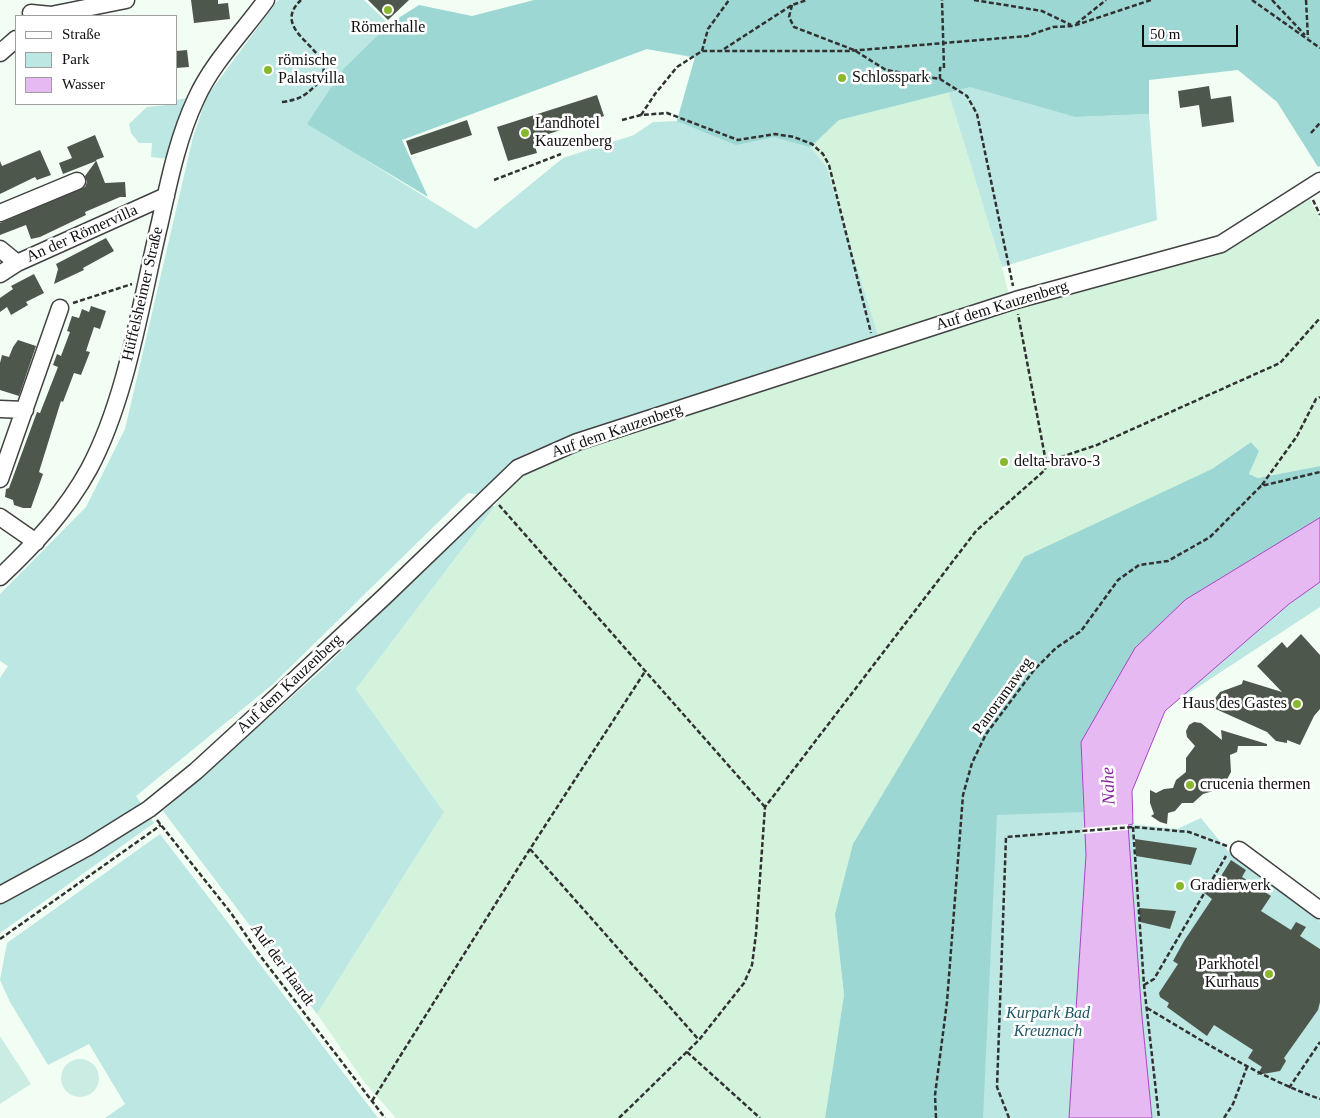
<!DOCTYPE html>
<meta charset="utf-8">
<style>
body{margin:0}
#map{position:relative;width:1320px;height:1118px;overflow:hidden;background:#f2fef4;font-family:Georgia,serif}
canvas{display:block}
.legend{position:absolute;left:15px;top:15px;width:162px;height:90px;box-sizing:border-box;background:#fff;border:1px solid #9f9f9f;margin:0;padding:6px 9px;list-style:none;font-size:15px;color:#0f0f0f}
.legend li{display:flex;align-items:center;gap:10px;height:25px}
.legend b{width:25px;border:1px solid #9f9f9f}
.scale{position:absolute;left:1142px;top:25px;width:96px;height:22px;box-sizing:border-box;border:2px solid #0f0f0f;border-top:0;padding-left:6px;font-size:15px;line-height:18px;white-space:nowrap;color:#0f0f0f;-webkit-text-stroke:4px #fff;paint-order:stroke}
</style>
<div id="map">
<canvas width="1320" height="1118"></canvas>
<ul class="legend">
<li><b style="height:6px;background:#fff"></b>Straße</li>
<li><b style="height:14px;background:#bce7e2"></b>Park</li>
<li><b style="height:14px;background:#e6b9f3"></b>Wasser</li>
</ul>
<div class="scale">50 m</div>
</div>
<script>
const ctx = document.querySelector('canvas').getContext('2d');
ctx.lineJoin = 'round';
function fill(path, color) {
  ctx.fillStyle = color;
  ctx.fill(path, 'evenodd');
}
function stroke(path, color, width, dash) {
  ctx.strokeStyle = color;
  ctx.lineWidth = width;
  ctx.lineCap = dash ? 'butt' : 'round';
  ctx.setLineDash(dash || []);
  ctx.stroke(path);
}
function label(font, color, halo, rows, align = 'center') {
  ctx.font = font + ' Georgia,serif';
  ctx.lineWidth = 5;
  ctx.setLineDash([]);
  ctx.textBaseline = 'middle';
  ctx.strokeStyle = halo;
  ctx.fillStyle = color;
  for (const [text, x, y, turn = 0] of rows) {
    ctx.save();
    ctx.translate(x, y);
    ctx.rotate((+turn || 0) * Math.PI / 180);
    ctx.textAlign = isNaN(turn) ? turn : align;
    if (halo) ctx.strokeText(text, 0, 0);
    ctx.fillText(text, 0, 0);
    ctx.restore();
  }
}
const farmland = new Path2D(`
 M948,91L1002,267L1012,307L1215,256L1308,195L1320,219V466L1258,478L1249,474L1259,451L1251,442L1212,469L835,914L844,995L825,1118H396L365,1083L317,1014L444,812L356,689L495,506L528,452L879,338L826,166L810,147L838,120Z`);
const green = new Path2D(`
 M278,0H364L389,24L344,68L363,158L476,229L563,158L634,135L653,122L677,121L695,58L647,49L1320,0L1240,14L1076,117L1149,114L1157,220L1002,267L948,91L838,120L811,148L826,166L879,338L528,452L481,495L468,493L272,685L136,796L154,823L0,933V678L8,666L0,661V594L86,507L125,429L193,137L207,96Z
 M187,98L168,159L151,157L152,143H139L131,133L129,124L147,107L176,104V100Z
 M1320,480V607L1163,710L1131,782L1128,824L1177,829L1201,818L1228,851L1306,907L1320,921V1118H1152L1142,1017L1130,851L1138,989L1151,1118H946L974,784Z
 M489,506H495L356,689L444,812L317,1014L163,811L321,671Z
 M160,834L378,1118H105L125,1104L89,1044L48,1065L10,1002L0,980L7,943Z`);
const forest = new Path2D(`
 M534,0H1320V166L1318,167L1277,102L1238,70L1149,80V114L1076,117L970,87L839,120L810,147L774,137L736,145L677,121L695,57L647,49L402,140L428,197L307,124L344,68L389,24L419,5L472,16Z
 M1251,442L1259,451L1249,474L1258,478L1320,466V518L1185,600L1081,742L1083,812L997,815L983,1118H825L844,995L835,914L853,844L1024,557L1212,469Z`);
const pitch = new Path2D(`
 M0,1036L31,1084L0,1104Z
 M61 1078a19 19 0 1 1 38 0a19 19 0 1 1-38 0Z`);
const water = new Path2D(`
 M1320,518V582L1289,604L1165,711L1132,791L1133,824L1128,825L1142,1017L1152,1118H1069L1086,855L1081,742L1135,648L1185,600Z`);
const pier = new Path2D(`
 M1128,824V830L1082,834V828Z`);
const building = new Path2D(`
 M191,0H218V4L228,3L230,19L194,23Z
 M368,0H409L388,20Z
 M187,50L189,67L176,68V51Z
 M1209,86L1211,99L1231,96L1234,122L1202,127L1199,105L1180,108L1178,91Z
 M597,95L604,116L533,139L537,153L508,161L497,127Z
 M467,120L472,135L411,155L406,141Z
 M95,135L104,157L96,160L105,183L125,182L126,197H120L85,212L86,215L40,237L31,239L26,225L0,235V223L85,187L87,182L85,176L96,161L63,174L59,163L72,158L67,147Z
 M40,150L51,175L37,180L35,177L0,194V161L2,166Z
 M106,238L114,251L83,268L84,270L54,284L58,269L56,264Z
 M34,274L44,293L26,302L28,305L11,315L7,307L0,312V298L13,289L11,286Z
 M91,306L106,311L100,329L94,327L86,351L90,352L81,375L74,373L63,402L61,401L39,472L43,474L31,508H23L14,505L13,500L5,497L6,489L9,488L37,412L40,413L58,367L53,365L57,354L61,356L70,332L67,331L72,316L79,318L82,309L89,312Z
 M18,340L36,346L19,396L0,390V363L2,355L9,357L13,347Z
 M1301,634L1320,655V709L1314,716L1300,745L1287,740V743L1276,741L1267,732L1209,706L1220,692L1242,684L1243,680L1282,692L1257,666L1282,642L1287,648Z
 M1194,722L1201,723L1222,740L1221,730L1267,744V746H1238L1237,752L1230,755L1231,772L1224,785L1216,790L1203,794L1193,803H1182L1175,811L1168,813L1167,824L1160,822L1151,816L1154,814L1150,803V790L1156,793L1164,789L1173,788L1176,780L1186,772V758L1195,746L1187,737L1186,731L1189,725Z
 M1135,839L1197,848L1191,865L1136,856Z
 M1231,860L1246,870L1242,877L1271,896L1261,911L1291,930L1296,922L1306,927L1300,936L1320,949V1002L1318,1010L1284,1058L1286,1061L1280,1071L1257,1075L1262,1067L1248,1058L1253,1050L1214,1025L1207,1036L1167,1007L1169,1003L1160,997L1159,993L1178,964L1173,961L1184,941L1212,899L1199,889H1213Z
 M1139,908L1176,911L1170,929L1140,922Z`);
const path = new Path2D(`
 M974,0L1042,11L1071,25
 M1252,0L1320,48
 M1272,0L1305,35
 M1306,0L1308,38
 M792,5L789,17L794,27L854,50L886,70L940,79L967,96L977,114L1013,286
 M1076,24L1106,0
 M724,49L792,5L807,0
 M702,51L708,29L729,0
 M940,79V68H944L942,0
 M282,102C297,100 304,97 315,86C350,52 264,35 301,0
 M641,115L655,94L677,67L702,51H849L1027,36L1053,27L1073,26L1151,0
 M622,120L641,115L667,113L738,140L775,134L794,137L812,144L823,154L829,165L871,333
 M1311,133L1320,123
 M494,180L561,154
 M1313,200L1320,215
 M73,303L132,284
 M1046,462L1097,445L1280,363L1320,318
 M1262,485L1297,436L1316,399L1320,397
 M499,505L765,807
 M157,820L231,913L258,953L385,1118
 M1133,827L1144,985L1159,1118
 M530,849L699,1040
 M0,939L161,825
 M1144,985L1154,979L1226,856
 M1147,1008C1203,1041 1258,1077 1320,1099
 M687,1052L760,1118
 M1289,1088L1320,1042
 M372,1101L530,849L646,670
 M619,1118L699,1040L744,983L752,965L756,934L765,807L976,531L1045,470L1046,462L1018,314
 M936,1118L935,1095L947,1002L963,795L972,763L986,734L1034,670L1056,648L1081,631L1118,580L1139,565L1168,561L1210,537L1261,486L1320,472
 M1009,1118L997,1087L1006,837L1133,827L1189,832L1227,846
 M1224,1118L1233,1104L1247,1067`);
const minor = new Path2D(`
 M31,13L51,15L126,0
 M0,53L16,39
 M0,213L77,181
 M0,249L17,263
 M0,274L17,263L166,196
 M0,409L25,410
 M0,479L60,308
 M0,517L36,542
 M0,577C34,545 66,511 89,469C127,398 141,301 160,222C169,181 178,137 196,99C212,63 243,32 266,0
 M1239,850L1320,910
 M0,895L88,847L149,809L196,771L256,716L385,596L518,468L577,442L1016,300L1221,244L1320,181`);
const markers = [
 [388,10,5,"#88b82e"],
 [268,70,5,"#88b82e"],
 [842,78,5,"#88b82e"],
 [525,133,5,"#88b82e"],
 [1004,462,5,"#88b82e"],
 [1297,704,5,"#88b82e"],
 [1190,785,5,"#88b82e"],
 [1180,886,5,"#88b82e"],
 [1269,974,5,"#88b82e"]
];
const poiNames = [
 ["Römerhalle",388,28,"center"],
 ["römische",278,61],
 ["Palastvilla",278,79],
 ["Schlosspark",852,78],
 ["Landhotel",535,124],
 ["Kauzenberg",535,142],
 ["delta-bravo-3",1014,462],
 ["Haus des Gastes",1287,704,"right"],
 ["crucenia thermen",1200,785],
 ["Gradierwerk",1190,886],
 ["Parkhotel",1259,965,"right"],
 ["Kurhaus",1259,983,"right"]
];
const streetNames = [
 ["An der Römervilla",82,234,-24],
 ["Hüffelsheimer Straße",143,294,-77],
 ["Auf dem Kauzenberg",1002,306,-17],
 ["Auf dem Kauzenberg",617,431,-19],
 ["Auf dem Kauzenberg",290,684,-43],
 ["Panoramaweg",1003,696,-54],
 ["Auf der Haardt",282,965,54]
];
const parkNames = [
 ["Kurpark Bad",1048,1014],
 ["Kreuznach",1048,1032]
];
const waterNames = [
 ["Nahe",1109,786,-92]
];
fill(farmland, '#d3f3dd');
fill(green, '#bce7e2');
fill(forest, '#9dd7d4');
fill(pitch, '#cbece3');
fill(water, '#e6b9f3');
stroke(water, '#ab44c6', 1);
fill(pier, '#f2fef4');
fill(building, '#4e574c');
stroke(minor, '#424242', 19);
stroke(path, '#313131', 2.5, [5, 2.5]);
stroke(minor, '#fff', 16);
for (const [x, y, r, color] of markers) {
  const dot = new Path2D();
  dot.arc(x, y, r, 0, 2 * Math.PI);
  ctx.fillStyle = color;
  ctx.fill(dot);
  stroke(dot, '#fff', 2);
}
label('16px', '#0f0f0f', '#fff', poiNames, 'left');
label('16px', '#0f0f0f', '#fff', streetNames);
label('italic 16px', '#225864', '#fff', parkNames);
label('italic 18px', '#861e9b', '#fff', waterNames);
</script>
